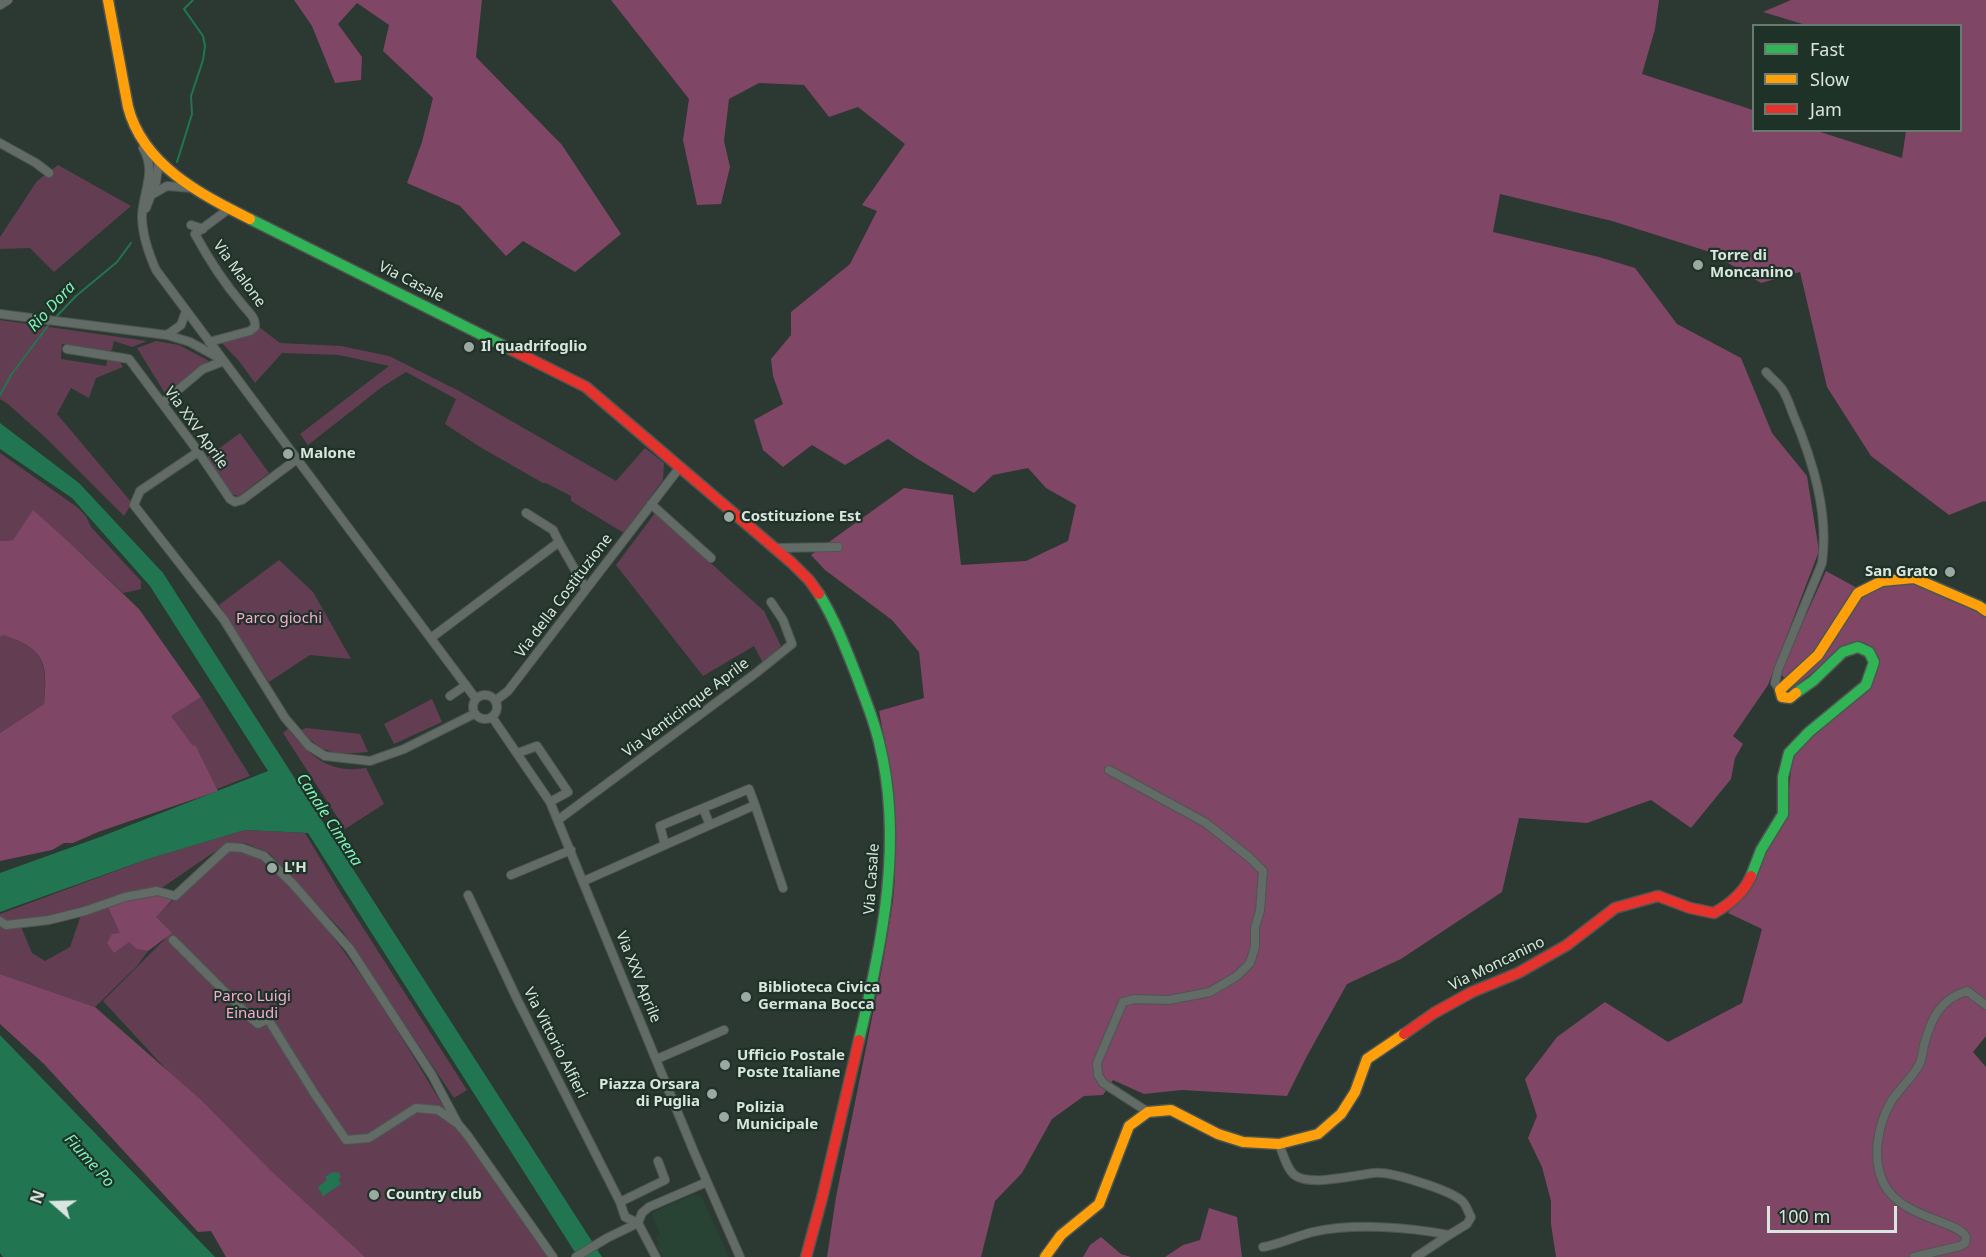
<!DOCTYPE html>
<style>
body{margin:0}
#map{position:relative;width:1986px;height:1257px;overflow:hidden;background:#2c3832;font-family:"Noto Sans",sans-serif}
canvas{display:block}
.legend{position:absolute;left:1752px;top:24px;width:210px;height:108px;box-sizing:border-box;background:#1e3227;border:2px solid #697a70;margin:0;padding:8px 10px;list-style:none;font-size:18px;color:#d9e5de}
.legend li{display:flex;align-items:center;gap:12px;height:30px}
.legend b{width:30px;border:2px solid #697a70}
.north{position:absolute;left:24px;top:1173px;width:60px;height:60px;-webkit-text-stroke:4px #1e3227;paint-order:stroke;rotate:290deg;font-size:16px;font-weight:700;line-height:24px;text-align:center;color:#d9e5de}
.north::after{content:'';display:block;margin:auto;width:21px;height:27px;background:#d9e5de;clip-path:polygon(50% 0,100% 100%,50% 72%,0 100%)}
.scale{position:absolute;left:1767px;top:1206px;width:130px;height:27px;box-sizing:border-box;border:3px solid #d9e5de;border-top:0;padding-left:8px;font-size:18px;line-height:21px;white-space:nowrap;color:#d9e5de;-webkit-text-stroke:4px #1e3227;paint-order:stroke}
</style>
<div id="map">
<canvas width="1986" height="1257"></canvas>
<ul class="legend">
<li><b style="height:8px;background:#30b455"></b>Fast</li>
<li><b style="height:8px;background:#ff9f0a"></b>Slow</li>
<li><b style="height:8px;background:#e5322d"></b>Jam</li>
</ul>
<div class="north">N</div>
<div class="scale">100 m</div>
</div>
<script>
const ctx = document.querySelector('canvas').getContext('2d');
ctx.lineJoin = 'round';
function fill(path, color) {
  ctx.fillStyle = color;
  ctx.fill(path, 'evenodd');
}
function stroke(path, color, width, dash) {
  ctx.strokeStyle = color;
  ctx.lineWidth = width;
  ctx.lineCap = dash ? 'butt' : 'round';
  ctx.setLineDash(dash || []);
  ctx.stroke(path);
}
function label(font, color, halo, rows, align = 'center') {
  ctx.font = font + ' "Noto Sans",sans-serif';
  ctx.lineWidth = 4.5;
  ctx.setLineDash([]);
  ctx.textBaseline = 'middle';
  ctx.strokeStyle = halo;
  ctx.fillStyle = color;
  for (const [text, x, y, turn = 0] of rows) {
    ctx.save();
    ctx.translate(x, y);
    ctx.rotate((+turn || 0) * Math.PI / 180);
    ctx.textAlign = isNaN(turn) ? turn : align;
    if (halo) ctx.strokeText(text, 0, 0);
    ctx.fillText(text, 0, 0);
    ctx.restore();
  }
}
const built = new Path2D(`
 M694,1194L702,1197L729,1257H663L657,1246L660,1243L656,1239L660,1233L651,1213Z`);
const green = new Path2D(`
 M58,165L131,206L54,272L30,248L0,249V237L37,181Z
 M0,320L147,341L132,347L114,341L112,350L109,351L62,344L61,359L106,366L108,358H112V361L120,362L123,367L96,378L89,398L71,388L57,414L132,503L124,516L46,438L8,404L0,399Z
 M259,327L280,343L341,346L389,356L459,391L616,481L645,448L664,463L663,480L624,533L571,501V496L546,483H543L480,447L445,424L456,399L406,372L382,387L308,445L300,434L389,366L339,355L282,353L255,383L239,361L221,342Z
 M156,341L179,345L209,361L197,368L166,395L137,348Z
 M240,433L269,473L239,496L230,494L205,459Z
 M0,453L77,507L86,516L91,527L141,581V589L123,593L70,543L33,511L13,540L0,541Z
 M655,513L764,611L781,646L763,663L754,646L703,676L616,565Z
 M279,560L313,592L351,659L310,655L269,682L219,605Z
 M4,634C45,650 47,663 44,704L0,733V637Z
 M201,697L250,776L217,789L196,746H192L170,716Z
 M432,699L442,722L394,744L384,724Z
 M306,728L360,734L368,752C336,755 323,755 301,730Z
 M288,729C310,756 329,774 366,768L384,804L345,829L283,733Z
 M245,830L305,833L342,895L467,1090L454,1098L343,932L269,853L245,843L226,844L163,887L126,895L76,910L10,922L21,927L32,953L45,961L70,947L81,915L107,906C116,926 125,946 148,951L137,966L95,1007L0,974V914L148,859Z
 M228,850C243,851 254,854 266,862C281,872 301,898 313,912C369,979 412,1055 457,1129L469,1142L549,1257H365L317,1217L201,1107L103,1001L166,938L155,917Z`);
const forest = new Path2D(`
 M294,0H482L476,57L562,145L621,234L575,272L523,241L506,256L460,206L407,183L422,142L433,98L383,51L389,25L357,3L338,24L362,57L361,80L335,83L312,26Z
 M611,0H1659L1655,29L1642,74L1753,110L1754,130L1817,131L1902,158L1906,131L1960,130V26L1806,25L1763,12L1791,0H1986V502L1984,501L1949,515L1871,456L1827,387L1800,272L1761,283L1710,252L1612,221L1500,194L1493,232L1599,257L1635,268L1677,324L1741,358L1772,433L1807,476L1819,551L1768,685L1733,736L1743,744L1735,758L1731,779L1691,828L1651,800L1587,823L1519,818L1502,892L1401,959L1347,984L1307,1056L1287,1096L1182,1090L1144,1094L1113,1080L1103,1095L1084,1096L1052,1119L1022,1173L995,1201L981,1257H827L836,1197L882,968L893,901L895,877V806L887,753L879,711L924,698L919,652L892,620L825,570L811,555L904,488L953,495L961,565L1026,561L1068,541L1076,505L1046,488L1028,468L993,475L974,493L916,458L888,439L845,465L812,445L783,467L763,450L754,420L783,404L773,376L771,359L791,335V312L850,264L877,211L862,205L905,144L858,107L829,117L804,85L759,83L729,99L724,141L730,167L721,204L697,205L683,140L689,99Z
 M33,510L70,543L139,609L201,697L171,716L192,745L196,746L218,791L98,832L73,843H64L52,850L0,861V733L44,704C48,663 45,649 4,635L0,637V541L13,540Z
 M1826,571L1868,594L1884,586L1912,581L1978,608L1986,616V1036L1973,1052L1986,1067V1257H1556L1551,1224V1201L1542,1167L1528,1138L1537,1116L1525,1079L1557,1037L1605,1002L1668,1042L1742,1003L1762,929L1728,913L1748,888L1786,814L1793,754L1869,687L1872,650L1842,649L1793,688L1780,673Z
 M156,893L173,899L156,917L172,933L148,951L137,949L129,942L114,953L107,943L112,934L120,933L107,906Z
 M0,974L95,1007L201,1100L272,1172L365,1257H226L211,1231L198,1232L44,1064L0,1024Z
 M1209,1208L1237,1217L1242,1257H1165L1183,1245L1200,1240Z
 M1101,1237L1121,1254L1131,1257H1083L1090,1245Z`);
const water = new Path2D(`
 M0,423L79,483L163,573L602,1257H578L308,833L245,830L148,859L0,912V873L100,837L268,771L150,586L72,498L0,449Z
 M0,1035L215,1257H3L0,1253Z
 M333,1172L339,1173L341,1177L338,1179L341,1184L323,1196L318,1187L327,1180L325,1177Z`);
const stream = new Path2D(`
 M177,162L192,114L191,96L203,60L205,46L203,36L184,9L193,0
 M54,319L76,296L117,262L131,243
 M0,395L11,375L50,323`);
const street = new Path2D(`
 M0,5L8,0
 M0,143L36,163L49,173
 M143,148C157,172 143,191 142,216C142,235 148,252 156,270L476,699
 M153,194L167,186L192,188
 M146,208L156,182L159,160
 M191,225L203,229
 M0,314L167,335L190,342L221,359
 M167,335L181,325L186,311
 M209,342L250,331L255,327C256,317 248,312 242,304C224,283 208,258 195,234L230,208
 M67,349L129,359L197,450L230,499L235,502L242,500L297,459
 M1766,372C1771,378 1778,383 1782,389C1787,396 1790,406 1793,414C1813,461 1829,513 1822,563L1778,670L1775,683L1780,690
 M166,400L203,369L224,361
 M198,452L140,491L134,505L224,620L285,718L309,746L325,756L370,761L404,749L474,714
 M651,504L711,558
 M526,513L553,530L559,542
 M775,548L838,547
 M431,638L559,542L586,589
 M473 707a12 12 0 1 1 24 0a12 12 0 1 1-24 0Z
 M450,696L466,685
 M495,701L508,691L680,467
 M492,717L550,802L694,1152L740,1257
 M518,753L537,746L568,792L550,802
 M1109,770L1206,823L1250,858L1263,871L1260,911L1255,927V947L1250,963L1237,976L1210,992L1169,1000L1135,999L1123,1002L1097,1063L1098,1075L1103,1083L1148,1112
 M703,808L710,825
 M558,820L756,673L792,644L783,620L771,602
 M665,845L660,826L749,789L755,805
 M511,875L571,850
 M584,881L755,805L783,888
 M468,895L518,1001L620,1202L625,1217L638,1223L656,1257
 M0,921L6,925L49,920L85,911L125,897L157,891L175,896L228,847L242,848L264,856L292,883L350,949L432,1075L458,1124
 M173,940L252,1019L258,1024L268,1019L314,1093L346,1140L369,1138L416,1108L438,1110L458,1124L468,1136L553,1257
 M657,1059L724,1030
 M1279,1144C1283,1153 1287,1171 1296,1176C1311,1186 1356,1175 1374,1173C1390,1171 1450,1190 1462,1201C1466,1204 1468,1212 1471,1217L1467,1224L1449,1235
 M620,1202L665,1180L658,1161
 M1263,1247C1281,1244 1296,1236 1313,1232C1353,1223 1409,1227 1449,1235L1416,1257
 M576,1257L607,1238L638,1223L642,1213L649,1207L707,1182
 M1914,1257L1960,1246L1965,1243L1966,1237C1959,1221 1901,1218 1884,1184C1871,1159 1878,1123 1892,1100C1900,1088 1914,1076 1920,1063C1922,1058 1923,1051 1924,1045C1931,1019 1940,999 1967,991L1986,1005`);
const fast = new Path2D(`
 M250,219L512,350
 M819,594C835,620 846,649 857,677C865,699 874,720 879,742C904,841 882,944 859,1040
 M1751,876L1761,850L1783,814V777L1789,753L1809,732L1866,685L1874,662L1869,652L1858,647L1843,652L1813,681L1796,693`);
const slow = new Path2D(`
 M108,0L128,107C143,165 200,194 250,219
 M1796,693L1790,698L1782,697L1780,690L1818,655L1858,593L1882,581L1914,578L1979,606L1986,611
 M1045,1257L1061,1235L1099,1204L1129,1126L1148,1112L1171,1110L1218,1134L1243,1142L1279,1144L1318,1134L1341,1114L1355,1092L1367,1059L1404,1034`);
const jam = new Path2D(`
 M512,350L586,387L792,563L809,580L819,594
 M1404,1034L1434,1013L1472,992L1518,973L1567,945L1615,908L1658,896L1690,908L1714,913C1730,904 1744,893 1751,876
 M806,1257L822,1198L859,1040`);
const markers = [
 [1698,265,6,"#9ca8a2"],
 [469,347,6,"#9ca8a2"],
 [288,454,6,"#9ca8a2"],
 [729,517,6,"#9ca8a2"],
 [1950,572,6,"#9ca8a2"],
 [272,868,6,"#9ca8a2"],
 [746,997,6,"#9ca8a2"],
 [725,1065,6,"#9ca8a2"],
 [712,1094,6,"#9ca8a2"],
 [724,1117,6,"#9ca8a2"],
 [374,1195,6,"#9ca8a2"]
];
const poiNames = [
 ["Torre di",1710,256],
 ["Moncanino",1710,273],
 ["Il quadrifoglio",481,347],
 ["Malone",300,454],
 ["Costituzione Est",741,517],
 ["San Grato",1938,572,"right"],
 ["L'H",284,868],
 ["Biblioteca Civica",758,988],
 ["Germana Bocca",758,1005],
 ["Ufficio Postale",737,1056],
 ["Poste Italiane",737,1073],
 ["Piazza Orsara",700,1085,"right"],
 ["di Puglia",700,1102,"right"],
 ["Polizia",736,1108],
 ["Municipale",736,1125],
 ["Country club",386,1195]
];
const streetNames = [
 ["Via Malone",239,274,54],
 ["Via Casale",411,282,27],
 ["Via XXV Aprile",196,428,54],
 ["Via della Costituzione",564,596,-53],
 ["Via Venticinque Aprile",686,708,-37],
 ["Via Casale",872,879,-86],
 ["Via Moncanino",1497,964,-26],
 ["Via XXV Aprile",638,977,68],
 ["Via Vittorio Alfieri",555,1043,63]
];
const parkNames = [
 ["Parco giochi",279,619],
 ["Parco Luigi",252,997],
 ["Einaudi",252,1014]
];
const waterNames = [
 ["Rio Dora",52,307,-47],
 ["Canale Cimena",329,820,57],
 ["Fiume Po",89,1161,48]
];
fill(built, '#284234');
fill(green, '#633e52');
fill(forest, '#804666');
fill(water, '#227551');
stroke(stream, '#227551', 2);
stroke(street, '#4c5651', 10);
stroke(fast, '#4c5651', 13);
stroke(slow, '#4c5651', 13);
stroke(jam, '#4c5651', 13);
stroke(street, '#626b66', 8);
stroke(fast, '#30b455', 10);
stroke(slow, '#ff9f0a', 10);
stroke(jam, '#e5322d', 10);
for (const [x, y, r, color] of markers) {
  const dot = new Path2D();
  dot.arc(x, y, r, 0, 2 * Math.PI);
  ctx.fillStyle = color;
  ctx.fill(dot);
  stroke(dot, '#1e3227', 2);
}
label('bold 15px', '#d9e5de', '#1e3227', poiNames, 'left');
label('15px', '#d9e5de', '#1e3227', streetNames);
label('15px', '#faa9d3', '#1e3227', parkNames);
label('italic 16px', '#7ff2b8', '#1e3227', waterNames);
</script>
